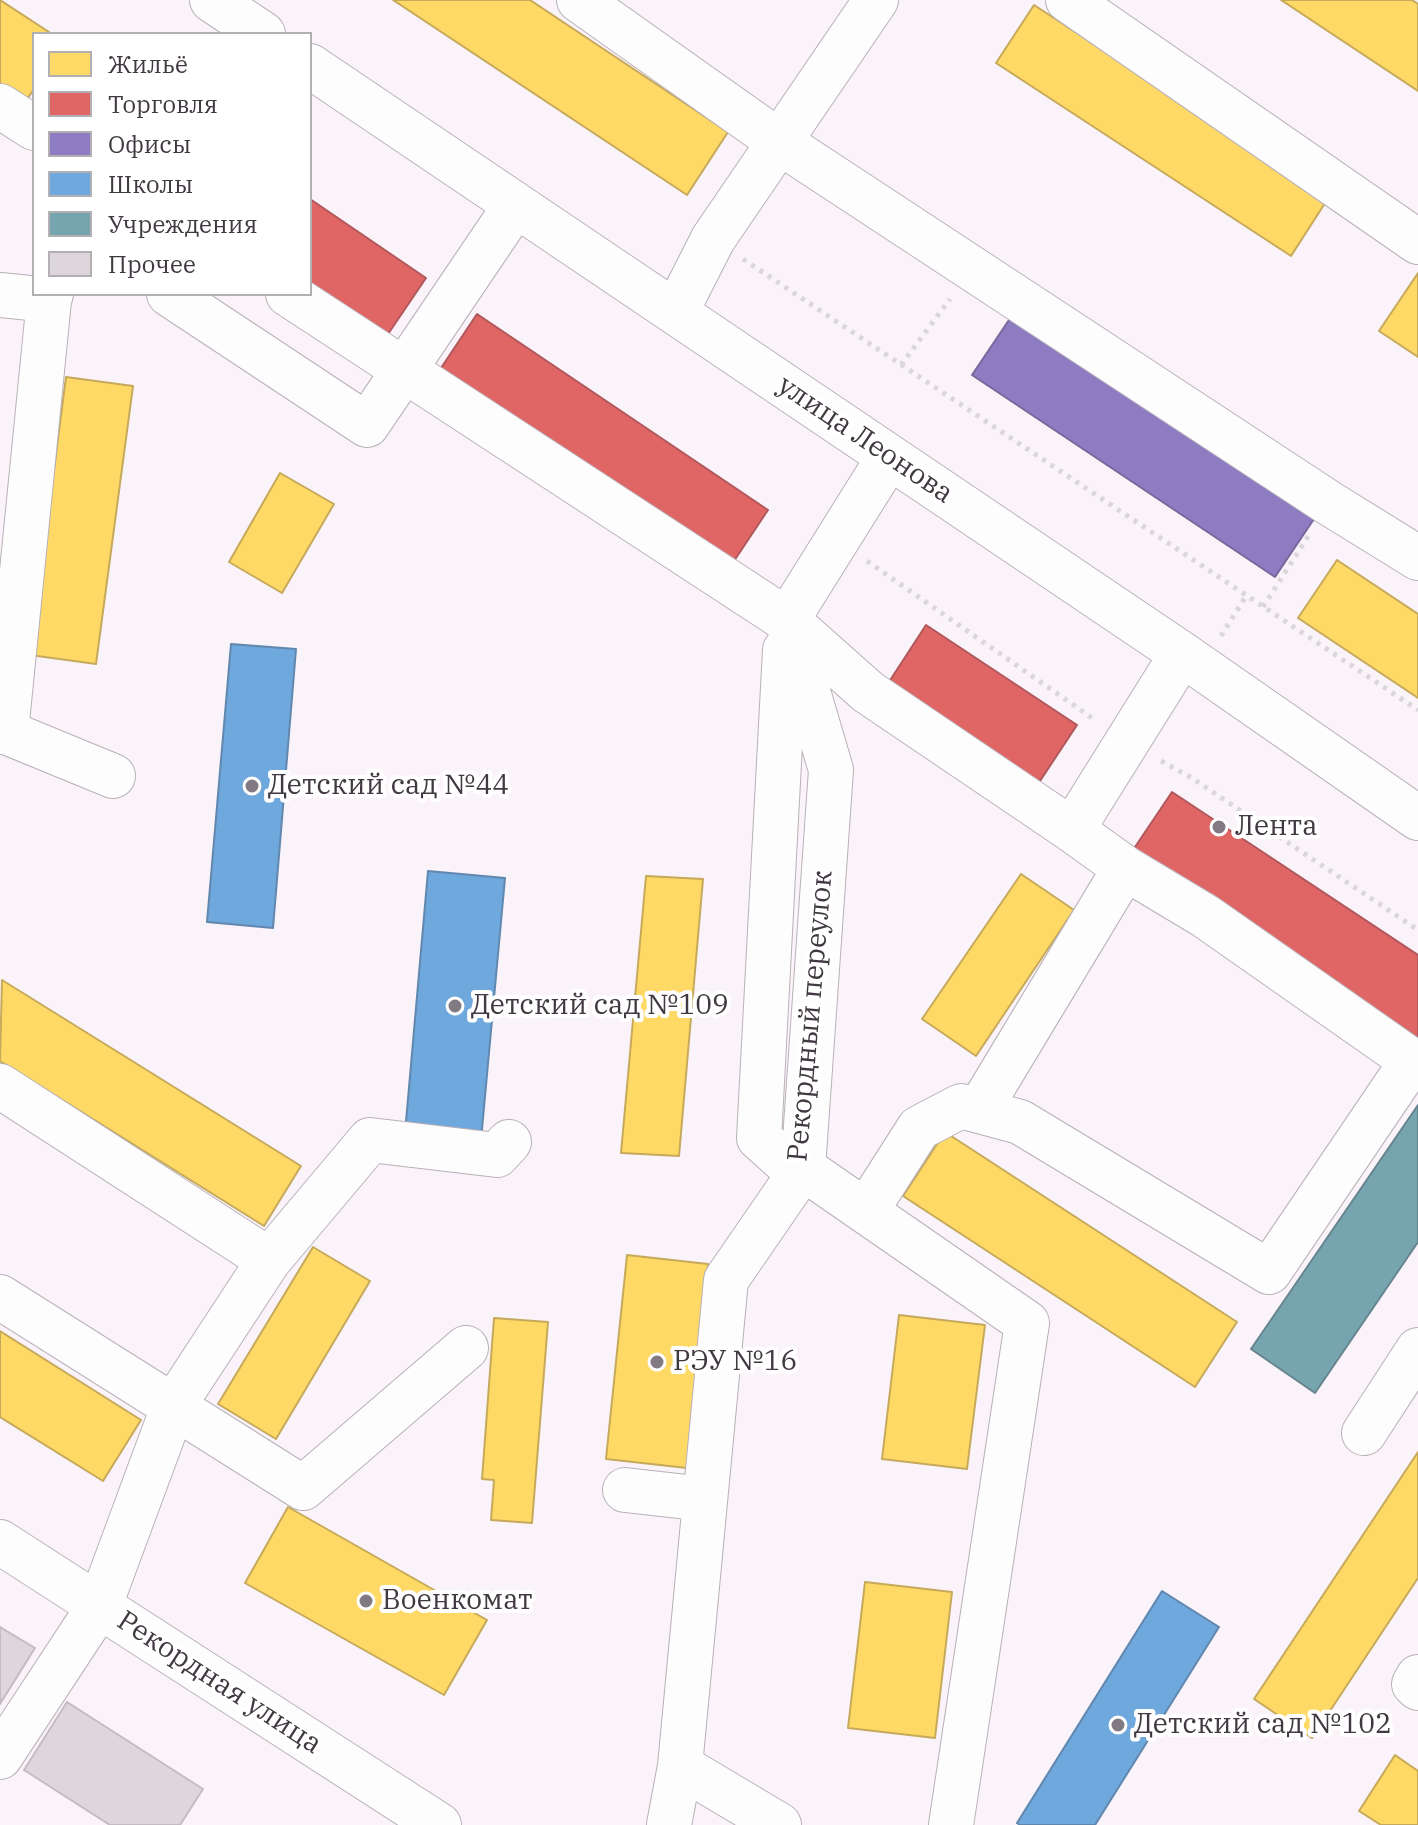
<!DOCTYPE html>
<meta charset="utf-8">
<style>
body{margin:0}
#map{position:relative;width:1418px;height:1825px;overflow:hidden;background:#faf3fa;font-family:"IBM Plex Serif",serif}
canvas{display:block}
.legend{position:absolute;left:32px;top:32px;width:280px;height:264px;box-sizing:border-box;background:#fff;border:2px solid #b3b0b3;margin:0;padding:10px 14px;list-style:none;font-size:24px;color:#413941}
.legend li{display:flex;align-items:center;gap:16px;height:40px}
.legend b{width:40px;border:2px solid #b3b0b3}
</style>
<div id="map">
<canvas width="1418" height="1825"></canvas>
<ul class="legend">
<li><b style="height:22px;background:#ffd966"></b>Жильё</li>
<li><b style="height:22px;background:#e06666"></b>Торговля</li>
<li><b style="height:22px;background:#8e7cc3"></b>Офисы</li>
<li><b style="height:22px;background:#6fa8dc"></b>Школы</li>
<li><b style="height:22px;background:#76a5af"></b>Учреждения</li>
<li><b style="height:22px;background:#ddd6dd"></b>Прочее</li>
</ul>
</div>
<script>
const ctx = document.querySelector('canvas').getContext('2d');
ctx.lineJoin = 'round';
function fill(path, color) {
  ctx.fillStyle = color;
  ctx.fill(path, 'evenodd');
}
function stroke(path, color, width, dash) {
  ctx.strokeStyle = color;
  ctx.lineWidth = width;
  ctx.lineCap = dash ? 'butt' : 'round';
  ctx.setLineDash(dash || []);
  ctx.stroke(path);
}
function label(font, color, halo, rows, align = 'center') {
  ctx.font = font + ' "IBM Plex Serif",serif';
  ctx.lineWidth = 8;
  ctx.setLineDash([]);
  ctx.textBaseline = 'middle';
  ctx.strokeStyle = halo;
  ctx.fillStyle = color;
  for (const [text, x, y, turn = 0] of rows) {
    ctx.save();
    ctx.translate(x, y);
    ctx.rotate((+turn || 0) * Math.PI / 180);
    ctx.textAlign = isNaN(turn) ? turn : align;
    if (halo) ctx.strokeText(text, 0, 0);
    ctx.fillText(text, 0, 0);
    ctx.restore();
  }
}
const homes = new Path2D(`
 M0,0L52,34H34V89L24,104L0,87Z
 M393,0H530L728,132L687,195Z
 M1281,0H1412L1418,4V91Z
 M1034,5L1329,197L1291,256L996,63Z
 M1418,273V357L1379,331Z
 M66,377L133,386L96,664L30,655Z
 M280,473L334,504L282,593L229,562Z
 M1337,560L1418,614V698L1298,618Z
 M1021,874L1074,910L976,1056L922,1019Z
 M646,876L703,879L679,1156L621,1153Z
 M2,980L301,1166L264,1226L0,1061Z
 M945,1132L1237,1322L1195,1387L903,1196Z
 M313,1247L370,1281L276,1439L218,1404Z
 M627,1255L708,1264L687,1468L606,1459Z
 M899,1315L985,1325L967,1469L882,1459Z
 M494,1318L548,1322L532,1523L491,1520L494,1480L482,1479Z
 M0,1331L141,1420L103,1481L0,1417Z
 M1418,1452V1578L1312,1738L1254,1699Z
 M288,1507L487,1620L444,1695L245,1583Z
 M865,1582L952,1592L935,1738L848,1728Z
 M1395,1755L1418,1771V1825H1381L1359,1811Z`);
const shops = new Path2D(`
 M310,199L426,278L386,337L310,285Z
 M477,314L768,510L730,567L439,371Z
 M926,625L1077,725L1038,784L887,685Z
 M1172,792L1418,955V1040L1133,850Z`);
const offices = new Path2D(`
 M1013,314L1316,516L1275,577L972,375Z`);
const schools = new Path2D(`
 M231,644L296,649L273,928L207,922Z
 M428,871L505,878L481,1140L405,1133Z
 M1162,1591L1219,1627L1095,1825H1020L1017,1823Z`);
const public = new Path2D(`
 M1418,1105V1242L1315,1393L1251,1349Z`);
const building = new Path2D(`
 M0,1627L35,1648L0,1704Z
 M67,1702L203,1789L180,1825H110L24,1770Z`);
const path = new Path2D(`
 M743,259L1418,710
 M901,365L950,299
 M867,561L1095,720
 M1263,607L1309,535
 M1221,636L1246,596
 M1161,761L1192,778L1418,930`);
const minor = new Path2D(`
 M212,0L263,34
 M579,0L781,143L1329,503L1418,558
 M1068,0L1418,242
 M310,66L1182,654L1418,818
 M0,106L34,128
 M169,294L367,425L515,206
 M288,294L787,620L868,692L1072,830L1182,654
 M0,295L49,300L51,294
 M676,312L713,239L876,0
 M785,650L759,1138L799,1174
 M0,732H6L49,300
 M6,732L113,776
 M0,1086L269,1260L174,1405L100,1605L0,1757
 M979,1110L1125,868
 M803,1168L1027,1323L951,1825
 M866,1211L919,1128L961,1106L1020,1122L1269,1272L1412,1061L1205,916L1125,868L1072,830
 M269,1260L370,1140L497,1155L509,1142
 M0,1297L303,1488L466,1348
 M1364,1433L1418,1350
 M625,1490L705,1499
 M1418,1677L1414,1684L1418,1688
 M680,1766L779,1825
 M669,1825L680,1766L726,1280L803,1168L831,770L787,620L889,457`);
const major = new Path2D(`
 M0,1542L439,1825`);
const markers = [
 [252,786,8,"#827a82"],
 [1219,827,8,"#827a82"],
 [455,1006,8,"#827a82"],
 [657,1362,8,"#827a82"],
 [366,1601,8,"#827a82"],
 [1118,1725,8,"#827a82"]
];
const streetNames = [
 ["улица Леонова",865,440,34],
 ["Рекордный переулок",811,1016,-85],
 ["Рекордная улица",219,1683,33]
];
const poiNames = [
 ["Детский сад №44",268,786],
 ["Лента",1235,827],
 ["Детский сад №109",471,1006],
 ["РЭУ №16",673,1362],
 ["Военкомат",382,1601],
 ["Детский сад №102",1134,1725]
];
fill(homes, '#ffd966');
stroke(homes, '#c6a95b', 2);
fill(shops, '#e06666');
stroke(shops, '#b0585b', 2);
fill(offices, '#8e7cc3');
stroke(offices, '#77689c', 2);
fill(schools, '#6fa8dc');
stroke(schools, '#6187ae', 2);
fill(public, '#76a5af');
stroke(public, '#66858e', 2);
fill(building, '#ddd6dd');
stroke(building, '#c3bcc3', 2);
stroke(minor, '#b8b1b8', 46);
stroke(major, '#b8b1b8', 46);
stroke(path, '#dad7da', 5, [4, 6]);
stroke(minor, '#fefdfe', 44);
stroke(major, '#fefdfe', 44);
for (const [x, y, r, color] of markers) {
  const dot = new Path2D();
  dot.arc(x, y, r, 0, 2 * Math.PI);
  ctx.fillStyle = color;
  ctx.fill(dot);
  stroke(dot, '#fff', 3);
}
label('28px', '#413941', '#fff', streetNames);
label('28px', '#413941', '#fff', poiNames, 'left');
</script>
